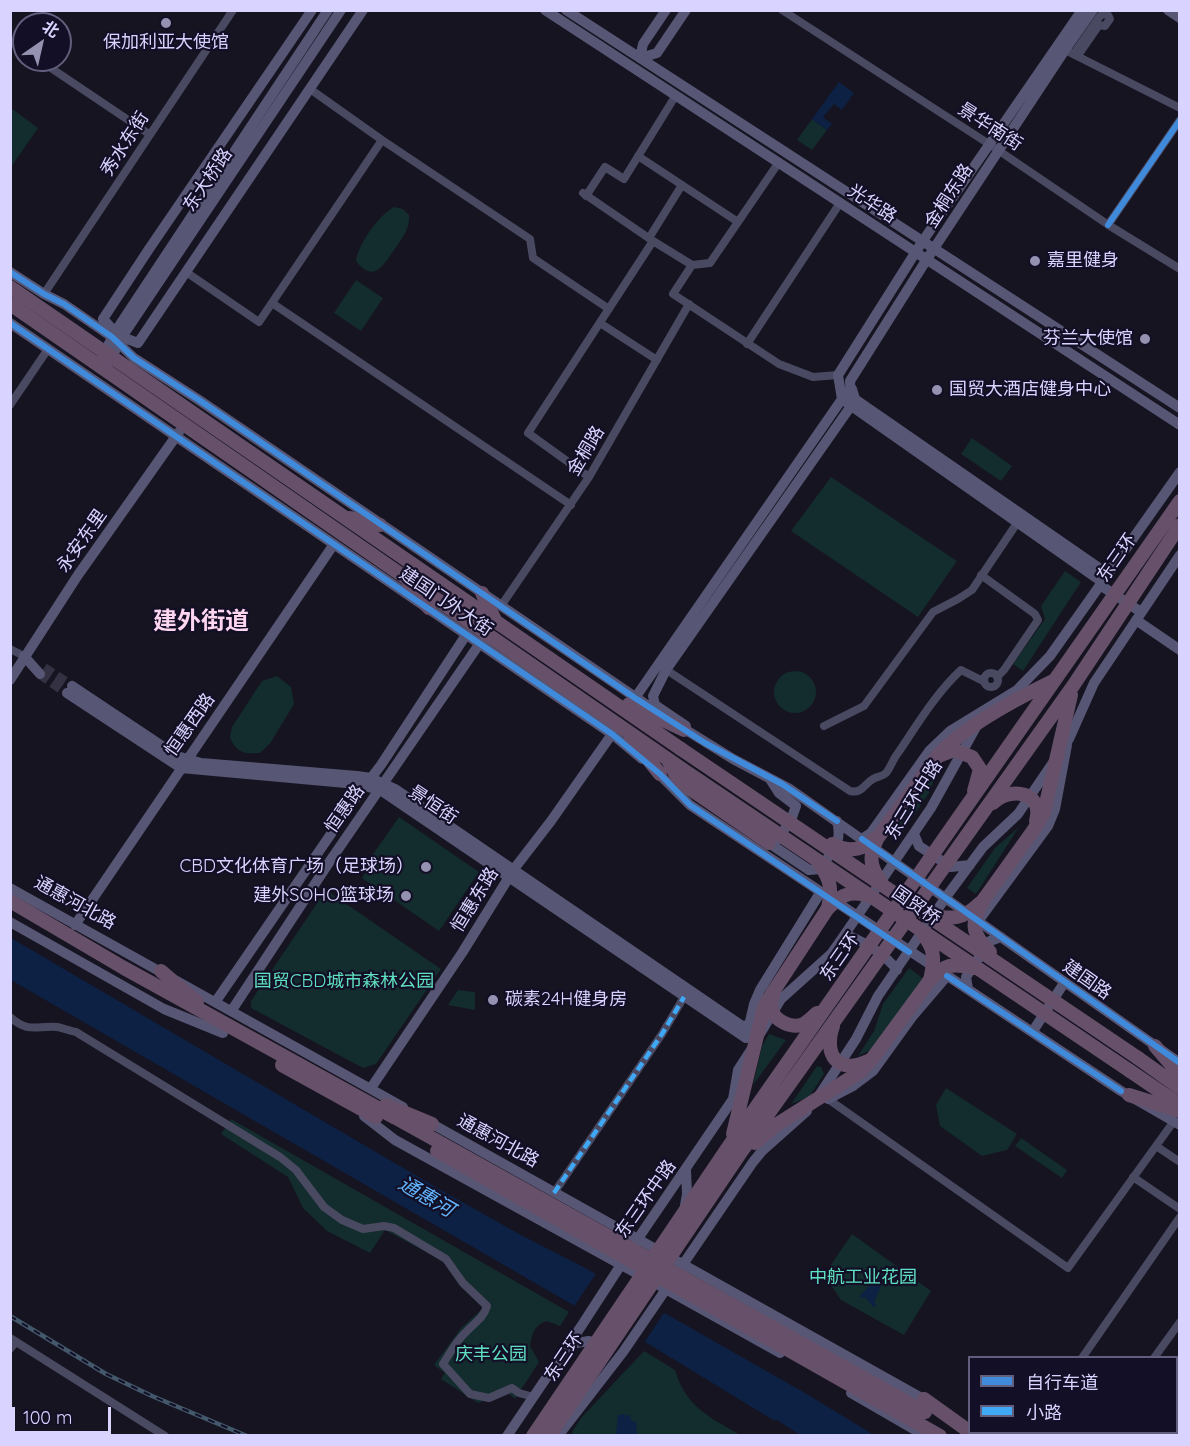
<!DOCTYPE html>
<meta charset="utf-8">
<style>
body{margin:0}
#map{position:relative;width:1190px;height:1446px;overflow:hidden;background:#161421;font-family:Quicksand,"Noto Sans SC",sans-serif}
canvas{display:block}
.frame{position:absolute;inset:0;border:12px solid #d9d4ff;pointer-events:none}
.legend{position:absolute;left:968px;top:1356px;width:210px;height:78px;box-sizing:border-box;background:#130f26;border:2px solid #625e7d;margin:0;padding:8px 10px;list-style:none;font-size:18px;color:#d9d4ff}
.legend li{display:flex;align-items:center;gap:12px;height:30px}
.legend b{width:30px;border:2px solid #625e7d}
.north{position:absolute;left:12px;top:12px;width:60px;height:60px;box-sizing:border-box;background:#130f26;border:2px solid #625e7d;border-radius:50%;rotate:34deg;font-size:16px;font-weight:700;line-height:24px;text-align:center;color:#d9d4ff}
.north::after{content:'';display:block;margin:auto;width:21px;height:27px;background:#9591b1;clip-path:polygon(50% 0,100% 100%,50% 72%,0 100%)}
.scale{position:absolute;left:12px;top:1407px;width:99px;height:27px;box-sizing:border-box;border:3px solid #d9d4ff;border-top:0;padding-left:8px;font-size:18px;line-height:21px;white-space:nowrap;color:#d9d4ff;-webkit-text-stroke:4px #130f26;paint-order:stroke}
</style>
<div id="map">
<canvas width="1190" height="1446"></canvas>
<div class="frame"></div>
<ul class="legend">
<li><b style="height:8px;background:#408adc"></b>自行车道</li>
<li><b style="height:8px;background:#3fa9f5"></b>小路</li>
</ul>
<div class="north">北</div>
<div class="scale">100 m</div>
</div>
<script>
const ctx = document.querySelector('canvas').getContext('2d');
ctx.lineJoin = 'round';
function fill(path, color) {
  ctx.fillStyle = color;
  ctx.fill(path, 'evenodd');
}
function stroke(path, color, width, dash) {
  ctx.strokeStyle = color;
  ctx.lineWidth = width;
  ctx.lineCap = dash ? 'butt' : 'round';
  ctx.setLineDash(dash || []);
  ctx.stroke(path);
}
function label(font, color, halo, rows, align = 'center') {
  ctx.font = font + ' Quicksand,"Noto Sans SC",sans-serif';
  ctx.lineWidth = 4.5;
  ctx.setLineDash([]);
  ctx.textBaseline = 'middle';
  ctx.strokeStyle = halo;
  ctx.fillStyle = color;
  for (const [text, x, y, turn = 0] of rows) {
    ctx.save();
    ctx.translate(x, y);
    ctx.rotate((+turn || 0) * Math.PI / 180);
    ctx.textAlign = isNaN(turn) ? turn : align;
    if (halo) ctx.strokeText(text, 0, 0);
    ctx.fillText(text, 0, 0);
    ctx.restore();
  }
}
const green = new Path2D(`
 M11,108L38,128L11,167Z
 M812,119L827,130L812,150L797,140Z
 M394,207L403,209L409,215C410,230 402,238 394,250C384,265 373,284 356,261C358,245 379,214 394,207Z
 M356,280L383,298L361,331L334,313Z
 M972,438L1012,466L1001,481L961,454Z
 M831,477L957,561L918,617L791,531Z
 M1065,571L1081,582L1023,671L1013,664L1045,619L1041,606Z
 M774 692a21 21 0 1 1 42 0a21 21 0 1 1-42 0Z
 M277,676L291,687L294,704L271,742L260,753C244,754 237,753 230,738L232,727L262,681Z
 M941,762L929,793L901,834L895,829Z
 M399,817L479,872L439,931L362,878L372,863L369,860Z
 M1019,827L976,894L967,888L995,848Z
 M326,890L441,969L376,1064L363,1068L251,1008V1001Z
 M909,968L924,979L873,1049L858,1056L874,1031L883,1004Z
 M458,990L475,992V1010L448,1005Z
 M769,1034L786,1040L753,1085L762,1046Z
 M817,1066L821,1067L824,1074L809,1097L791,1104Z
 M946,1088L1017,1134L1007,1150L982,1156L940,1126L936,1105Z
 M231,1119L569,1312L560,1326L547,1321C534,1325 532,1334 530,1346L539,1362L515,1399L508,1393L478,1403L441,1379L445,1373L434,1365L461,1328L483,1308L459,1285L443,1261L385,1230L370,1253L327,1231L303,1208L288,1177L221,1134Z
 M1021,1138L1067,1170L1062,1178L1015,1146Z
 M852,1234L931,1291L904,1335L841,1300L824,1275Z
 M644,1351L675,1370C686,1407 708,1416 740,1435L574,1436L572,1432L581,1418Z`);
const water = new Path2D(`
 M839,82L854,93L842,110L834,104L823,117L832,124L827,130L812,119Z
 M11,938L439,1189L521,1235L587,1269L805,1393L874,1435H800L777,1420H773L652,1346L568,1302L11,980Z
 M879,1271L883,1277L889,1278L886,1282L883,1281L874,1302L876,1304L874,1308L866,1298L859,1297L878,1276L877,1275Z
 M629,1413L632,1421L636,1422L637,1435L629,1434L628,1435H614L616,1434L618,1415L624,1414L625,1422V1414L629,1416Z`);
const pier = new Path2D(`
 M597,1272L665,1311L643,1345L573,1308Z`);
const secondaryTunnel = new Path2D(`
 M44,668L72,686
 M40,674L67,693`);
const street = new Path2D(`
 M782,10L989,144L1110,226L1180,269
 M10,41L24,50
 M1065,50L1180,108
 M1075,52L1100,16L1104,14L1108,15L1110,19L1105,26L1099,25L1079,54
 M39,60L149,134
 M382,140L530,239L533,258L609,309
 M638,156L738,222
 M779,162L710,263L692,265L673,294L779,364L813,377L838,375
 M583,193L653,241L528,433L589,477
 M586,196L605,167L624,179L676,95
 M1108,225L1180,120
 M649,238L682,185
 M653,241L692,265
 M186,272L259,322L382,140L310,89
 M44,294L233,10
 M272,303L571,505
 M600,323L657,360
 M747,344L840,203
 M10,405L48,349
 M981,575L1035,614L1038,620L1004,670L997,677
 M501,606L589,477L689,304
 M10,649L24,656
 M662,667L850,791C862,794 864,784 873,779C878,776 882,777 886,773C891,767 893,759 898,753C917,725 936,693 961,670L983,681
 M984 680a7 7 0 1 1 14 0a7 7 0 1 1-14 0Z
 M824,726L864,706L933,612L958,599L972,590L1017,523
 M10,1017C29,1034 37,1025 57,1027C63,1028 70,1031 76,1032L280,1157L296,1170L324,1207L342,1220L363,1229L384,1226L394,1228L446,1259L463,1283L487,1306C483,1319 475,1322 466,1332C456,1341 450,1353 443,1364L470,1394L489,1398L512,1388L519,1393L530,1396
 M828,1099L1068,1268L1174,1121
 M1156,1146L1180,1162
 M1133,1177L1180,1209
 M554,1193L662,1034L684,997
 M10,1338L165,1436
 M10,1349L16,1342
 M1082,1358L1180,1217
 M1154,1358L1180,1322
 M1100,1436L1102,1432`);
const secondary = new Path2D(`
 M545,10L1180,425
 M566,10L1180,408
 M666,10L643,44L640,58L657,53L686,10
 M1168,10L1180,18
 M10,272L44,294L64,304L112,337L134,358L199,400L657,712
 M10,323L612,734L642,759
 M115,332L103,319L149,249L312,10
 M122,337L138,343L363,10
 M102,357L115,332L328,10
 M108,364L124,334L341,10
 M852,389L855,399L1108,574
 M842,399L838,375L922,242L1082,10
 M847,403L1102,582
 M1100,585L1141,612
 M1136,620L1180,650
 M24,656L40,674
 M10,680L78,575L179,432
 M72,686L177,756L201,763L357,776L371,778L395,789L742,1026L749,1025
 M67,693L181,768L346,783L379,789L746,1038
 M635,698L842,399
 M678,725L733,759L790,789L1180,1063
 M686,726L655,705L653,696L666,670L851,406L850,381L927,259L1065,50L1093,10
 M654,769L690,805L1121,1091L1180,1125
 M770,779L779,793L796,806L791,820L777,840
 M914,834L919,846L951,867L970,865
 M862,839L871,833L930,750L950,731L1017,690L1050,656L1180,472
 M769,843L809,870L820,869C832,850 843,844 837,821
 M10,888L403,1107
 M979,920L1048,826L1055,809L1067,745
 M10,922L164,1009L223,1033
 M75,925L334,544
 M845,934C864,942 884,953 897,970
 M968,989L966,977L990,941L1001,937
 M216,1001L355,799L381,765L466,635
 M232,1010L330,861L480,643L486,640
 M748,1030L754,1004L760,990L820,893
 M1033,1031L1064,983
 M760,1034L781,999L831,954L845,934L931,808L986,709
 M371,1088L462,953L514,869L551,821L612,734
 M818,1097L856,1039L878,996L946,897L983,847L1018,814L1069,739L1094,683L1180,555
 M828,1099L853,1086L873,1071L912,1017L947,976
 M364,1116L395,1140L647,1279
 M427,1121L929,1402
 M684,1211L687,1194L686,1170
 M660,1286L780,1353
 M570,1344L589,1341L602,1348
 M851,1393L915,1430L929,1436
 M985,1432L990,1436
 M507,1436L582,1325L637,1240L733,1099L738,1070L751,1050
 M558,1436L623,1352L753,1162L762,1151L807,1111`);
const highway = new Path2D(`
 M10,287L681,749
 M10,304L682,769
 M350,518L380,525
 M409,586L429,608
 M482,593L495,620
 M629,704L684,730
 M631,738L660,774
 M669,762L679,780L689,788L769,843
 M879,836L937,757
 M984,899L1035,828
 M10,901L124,968L394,1117
 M161,971L197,1002
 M773,992L828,908
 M1155,1046L1180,1075
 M1138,1058L1180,1088
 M872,1059L930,980
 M282,1065L376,1117
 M1130,1071L1180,1105
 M1129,1095L1180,1111
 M386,1105L432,1124
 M924,1399L970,1432
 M919,1424L940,1436`);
const rail = new Path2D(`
 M10,1316L106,1374L152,1396L247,1436`);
const highwayBridge = new Path2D(`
 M681,749L1138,1058
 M941,755L954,750L972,757L980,769L974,791
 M937,757C961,728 1020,697 1055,680
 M682,769L1130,1071
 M993,803C1011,786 1044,792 1036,821
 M1035,828L1044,812L1071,695
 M878,837C870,854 868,864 880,880
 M832,844C854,854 861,849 879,836
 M820,865C831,880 832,890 828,908
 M984,899C971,923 970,932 990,952
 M828,908C840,897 848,890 865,895
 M930,916C954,919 962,920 980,903
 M924,936C936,950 934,963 930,980
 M930,980C945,964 952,963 973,968
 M773,996C772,1000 770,1006 772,1010C775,1021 791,1028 801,1025C807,1023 812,1017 817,1013
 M833,1026C823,1055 838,1075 868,1061
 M394,1117L925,1412
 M733,1134L764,1007L773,992
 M755,1143L776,1125L860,1072L872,1059
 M437,1151L919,1424
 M533,1436L729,1146L1180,501
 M549,1436L739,1155L1073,686L1180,525`);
const quiet = new Path2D(`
 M554,1193L662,1034L684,997`);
const cycleway = new Path2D(`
 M1108,225L1180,120
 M10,272L44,294L64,304L112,337L134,358L199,400L635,698L705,743L782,784L837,821
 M10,323L612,734L660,774L690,805L909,952
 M862,839L1180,1063
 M947,976L1121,1091`);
const markers = [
 [166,23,6,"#9591b1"],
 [1035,261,6,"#9591b1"],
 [1145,339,6,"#9591b1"],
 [937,390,6,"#9591b1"],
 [426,867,6,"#9591b1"],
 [406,896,6,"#9591b1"],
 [493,1000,6,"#9591b1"]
];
const poiNames = [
 ["保加利亚大使馆",166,43,"center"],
 ["嘉里健身",1047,261],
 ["芬兰大使馆",1133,339,"right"],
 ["国贸大酒店健身中心",949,390],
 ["CBD文化体育广场（足球场）",414,867,"right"],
 ["建外SOHO篮球场",394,896,"right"],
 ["碳素24H健身房",505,1000]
];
const streetNames = [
 ["景华南街",990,127,33],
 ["秀水东街",125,144,-57],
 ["东大桥路",208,180,-56],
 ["金桐东路",949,196,-57],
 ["光华路",872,204,33],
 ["金桐路",586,451,-59],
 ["永安东里",82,541,-55],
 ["东三环",1117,558,-55],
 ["建国门外大街",446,602,34],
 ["恒惠西路",190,725,-55],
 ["东三环中路",914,800,-58],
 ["景恒街",433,805,34],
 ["恒惠路",345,809,-55],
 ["恒惠东路",475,900,-58],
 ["通惠河北路",75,903,29],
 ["国贸桥",916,906,35],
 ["东三环",840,957,-55],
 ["建国路",1087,980,35],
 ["通惠河北路",498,1141,29],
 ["东三环中路",646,1199,-55],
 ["东三环",564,1357,-56]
];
const parkNames = [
 ["国贸CBD城市森林公园",344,982],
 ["中航工业花园",863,1278],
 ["庆丰公园",491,1355]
];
const waterNames = [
 ["通惠河",426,1197,30]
];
const districtNames = [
 ["建外街道",201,622]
];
fill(green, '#132c2d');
fill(water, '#0d2144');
fill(pier, '#161421');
stroke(secondaryTunnel, '#333142', 10, [10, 5]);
stroke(street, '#4a4962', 8);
stroke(secondary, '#575674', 10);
stroke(highway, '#67516a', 14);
stroke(rail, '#43596b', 4.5);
stroke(rail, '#130f26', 2, [7]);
stroke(highwayBridge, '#67516a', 14);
stroke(quiet, '#3fa9f5', 4.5, [9, 4.5]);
stroke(cycleway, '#408adc', 6);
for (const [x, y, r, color] of markers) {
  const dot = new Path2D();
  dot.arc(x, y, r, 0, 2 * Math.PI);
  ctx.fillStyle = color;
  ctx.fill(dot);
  stroke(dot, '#130f26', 2);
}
label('18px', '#d9d4ff', '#130f26', poiNames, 'left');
label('18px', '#d9d4ff', '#130f26', streetNames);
label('18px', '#5fe0c0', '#130f26', parkNames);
label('italic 20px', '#62b6ff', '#130f26', waterNames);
label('bold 24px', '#ffd6f0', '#130f26', districtNames);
</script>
